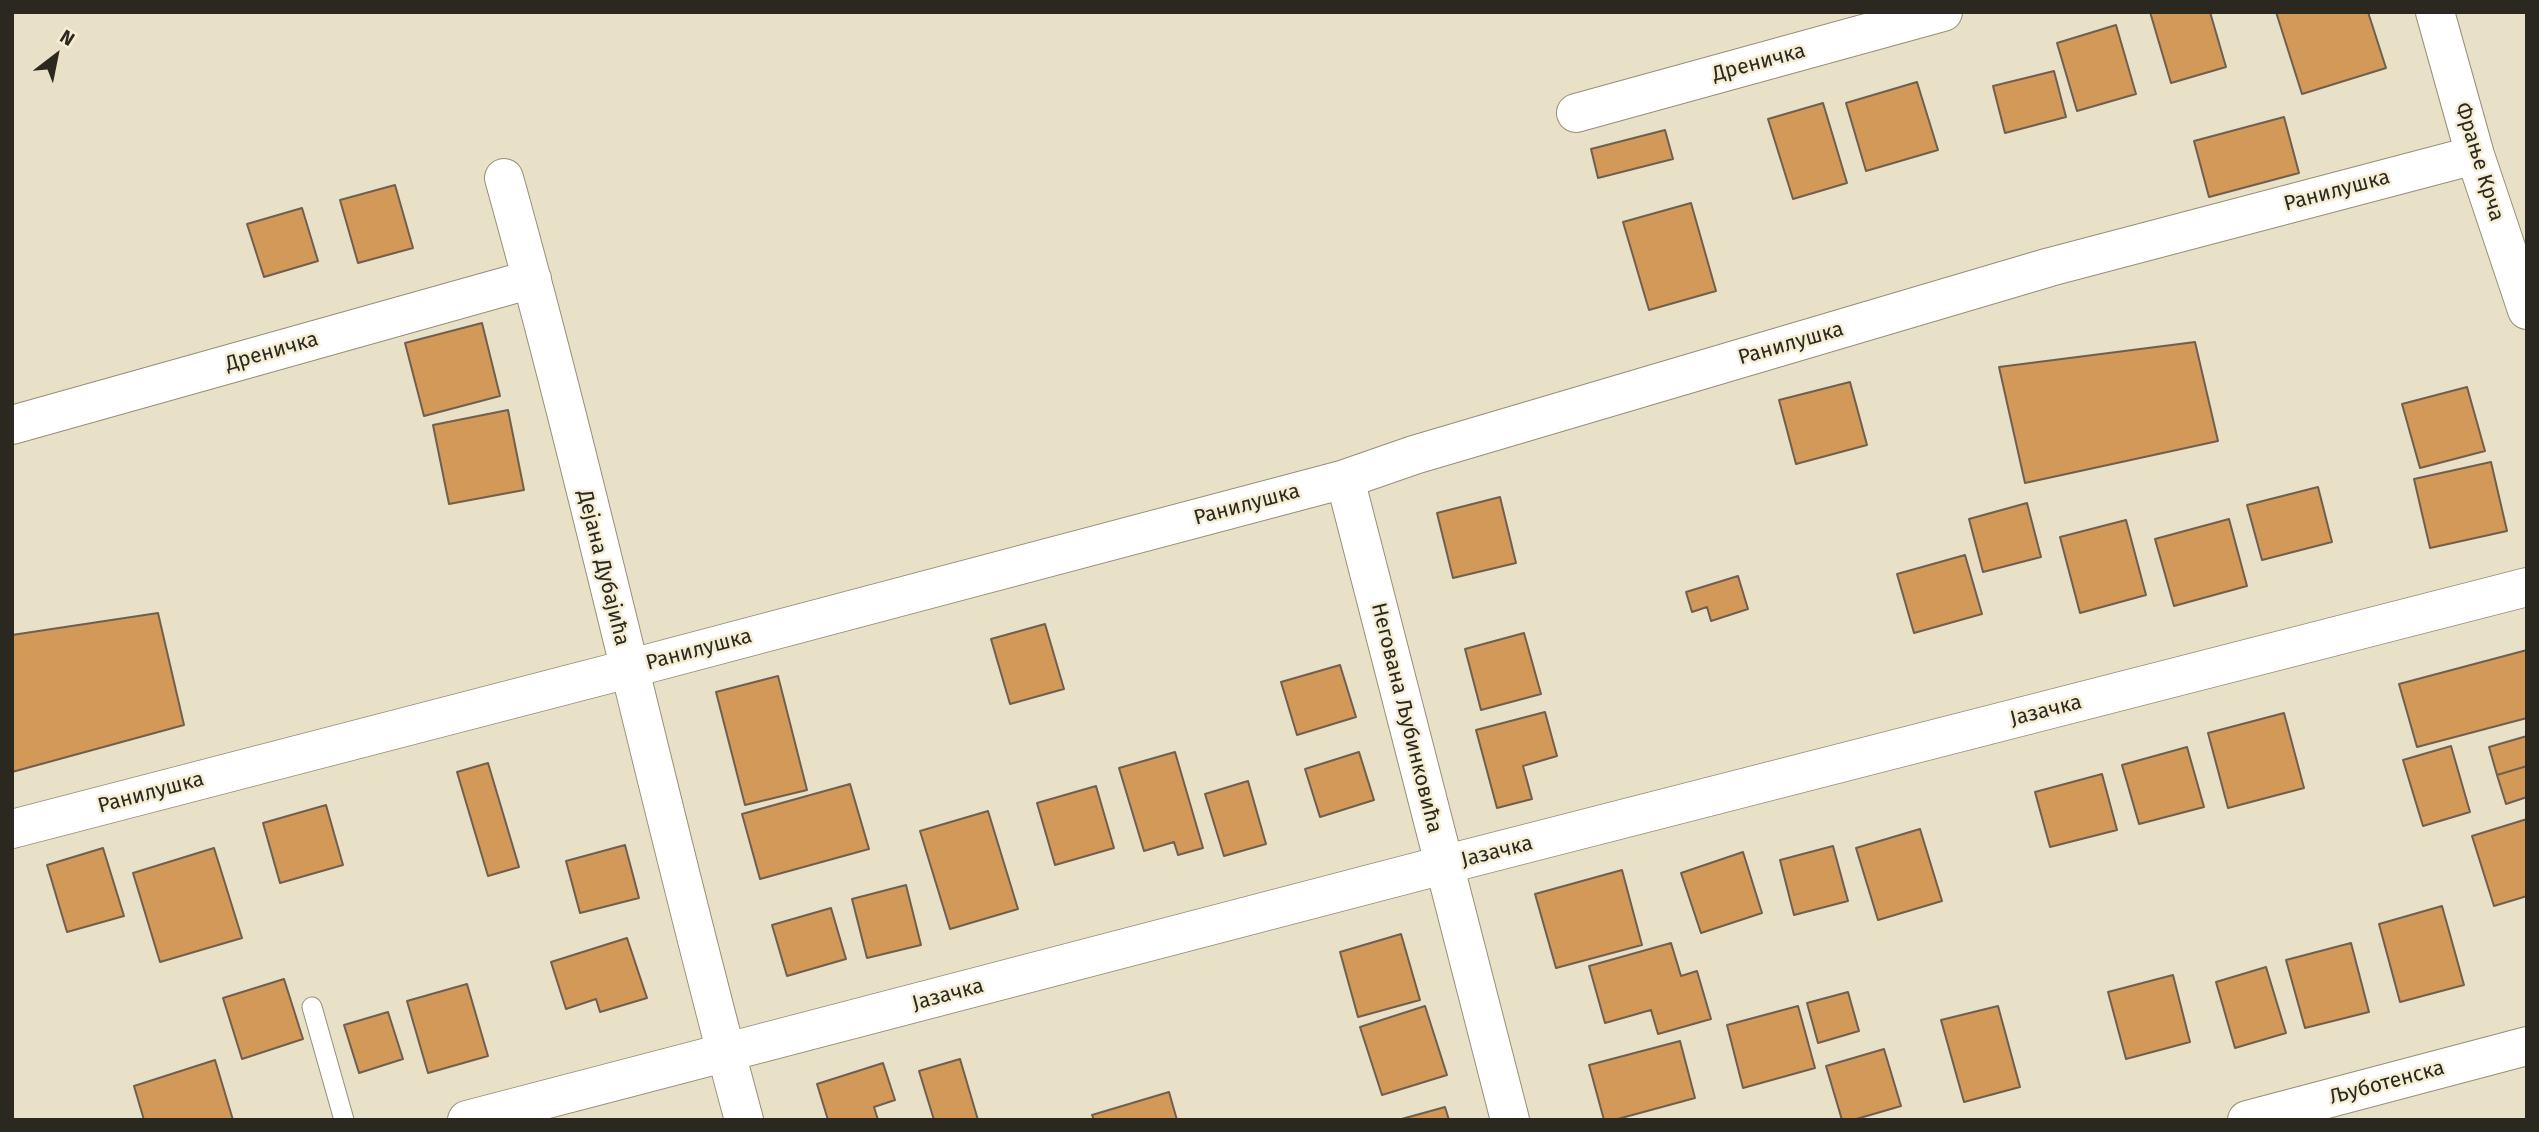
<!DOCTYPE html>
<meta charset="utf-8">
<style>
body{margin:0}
#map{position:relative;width:2539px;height:1132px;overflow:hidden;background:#e8e1c8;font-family:"Fira Sans",sans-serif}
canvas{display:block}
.frame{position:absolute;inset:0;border:14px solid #2b281f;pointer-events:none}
.north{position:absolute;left:21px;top:21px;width:70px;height:70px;-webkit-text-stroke:5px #f5eed5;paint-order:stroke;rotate:32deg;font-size:19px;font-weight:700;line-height:28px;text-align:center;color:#2b281f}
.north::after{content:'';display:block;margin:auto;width:24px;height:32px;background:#2b281f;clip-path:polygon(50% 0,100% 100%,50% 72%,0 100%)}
</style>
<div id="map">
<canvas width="2539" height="1132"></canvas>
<div class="frame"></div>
<div class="north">N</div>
</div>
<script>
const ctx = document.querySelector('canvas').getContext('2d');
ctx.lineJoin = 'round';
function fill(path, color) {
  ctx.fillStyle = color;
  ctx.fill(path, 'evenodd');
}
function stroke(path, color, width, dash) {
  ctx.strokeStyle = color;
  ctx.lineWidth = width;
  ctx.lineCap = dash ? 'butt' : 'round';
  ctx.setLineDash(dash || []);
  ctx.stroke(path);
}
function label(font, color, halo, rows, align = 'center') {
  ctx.font = font + ' "Fira Sans",sans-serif';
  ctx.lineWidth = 5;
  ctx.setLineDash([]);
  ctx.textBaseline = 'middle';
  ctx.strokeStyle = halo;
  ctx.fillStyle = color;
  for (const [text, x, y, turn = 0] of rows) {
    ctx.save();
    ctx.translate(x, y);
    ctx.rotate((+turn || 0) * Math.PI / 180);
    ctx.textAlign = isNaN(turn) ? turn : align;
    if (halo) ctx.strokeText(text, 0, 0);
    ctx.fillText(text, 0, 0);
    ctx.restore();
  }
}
const building = new Path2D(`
 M2150,12H2210L2226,67L2171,83Z
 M2276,12H2368L2386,68L2302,94Z
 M2116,25L2136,94L2077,111L2057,43Z
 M2054,71L2066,117L2005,133L1993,86Z
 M1917,82L1938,150L1866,171L1846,103Z
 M1823,103L1847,183L1793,199L1768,119Z
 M2284,117L2299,173L2209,197L2194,141Z
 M1665,130L1673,159L1598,178L1591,149Z
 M395,185L413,248L358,263L340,200Z
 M1691,203L1716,291L1649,310L1623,222Z
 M302,208L318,261L264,277L247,224Z
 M482,323L500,396L424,416L405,343Z
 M2195,342L2218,441L2025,483L1999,367Z
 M1850,382L1867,445L1796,464L1779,400Z
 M2467,387L2485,451L2420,468L2402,404Z
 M508,410L524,490L449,504L433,425Z
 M2491,462L2507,531L2430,548L2414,479Z
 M2318,487L2332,542L2262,560L2247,505Z
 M1500,497L1516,563L1453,578L1437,513Z
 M2027,503L2041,557L1983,572L1969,519Z
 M2229,519L2247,586L2174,606L2155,539Z
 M2126,520L2146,595L2080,613L2060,537Z
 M1965,555L1982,614L1914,633L1897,574Z
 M1738,576L1748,609L1711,621L1707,607L1692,612L1686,592Z
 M158,613L184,725L12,772V635Z
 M1045,624L1064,689L1010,704L991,639Z
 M1524,633L1541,694L1481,710L1465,649Z
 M2527,650V718L2417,747L2399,684Z
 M1340,665L1356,717L1297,735L1281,682Z
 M778,676L807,790L745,805L716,692Z
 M1545,712L1557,756L1523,766L1532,799L1497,808L1476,730Z
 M2284,713L2304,788L2228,808L2208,733Z
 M2527,736V766L2497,775L2489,747Z
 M2451,746L2470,812L2423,826L2403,760Z
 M2187,747L2204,807L2139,824L2122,765Z
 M1175,752L1203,848L1178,855L1174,842L1144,851L1119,768Z
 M1359,752L1374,800L1320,817L1305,769Z
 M488,763L519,867L488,876L457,772Z
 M2527,766V797L2506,804L2497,775Z
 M2102,774L2117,830L2050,847L2035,792Z
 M1248,781L1266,844L1224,856L1205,794Z
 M850,784L869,849L760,879L742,814Z
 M1096,786L1114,848L1055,865L1037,803Z
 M326,805L343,865L280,883L263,823Z
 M988,811L1018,909L950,929L920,831Z
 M2527,819V896L2494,906L2472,836Z
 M1920,829L1942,901L1878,920L1856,848Z
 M625,845L639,898L580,913L566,861Z
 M1833,846L1848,901L1794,915L1780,860Z
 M103,848L124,916L67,932L47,865Z
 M214,848L242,938L160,962L133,873Z
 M1743,852L1762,913L1701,933L1681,873Z
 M1622,870L1642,945L1556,968L1535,894Z
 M906,885L921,945L867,958L852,899Z
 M2442,906L2464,985L2400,1002L2379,924Z
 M831,908L846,959L787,976L772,925Z
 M1401,934L1420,1000L1358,1017L1340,952Z
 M627,938L647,998L600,1012L596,999L566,1009L551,962Z
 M1671,943L1681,976L1697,971L1711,1019L1658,1034L1651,1010L1605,1023L1589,966Z
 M2351,943L2369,1012L2305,1028L2286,960Z
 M2266,967L2286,1033L2235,1048L2216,982Z
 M2173,975L2190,1042L2126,1059L2108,992Z
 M284,979L303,1039L242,1059L223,998Z
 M467,984L488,1056L428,1073L407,1001Z
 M1848,992L1859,1031L1818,1043L1807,1003Z
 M1425,1006L1447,1075L1382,1095L1360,1027Z
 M1798,1006L1815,1068L1743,1088L1727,1025Z
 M1998,1006L2020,1087L1964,1102L1941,1020Z
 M388,1012L403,1059L359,1073L344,1025Z
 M1680,1041L1695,1098L1614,1120H1604L1589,1065Z
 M1884,1049L1901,1106L1853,1120H1842L1826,1066Z
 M960,1059L978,1120H934L919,1071Z
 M215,1060L233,1120H144L134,1086Z
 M883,1063L895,1100L874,1107L878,1120H828L817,1084Z
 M1169,1092L1177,1120H1094L1092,1115Z
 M1445,1107L1449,1120H1398Z`);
const service = new Path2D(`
 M312,1007L344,1120`);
const minor = new Path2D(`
 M2435,12L2475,155L2527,310
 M1576,113L1943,12
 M504,178C591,490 659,807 744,1120
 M12,425L532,279
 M1345,479L1510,1120
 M12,829L628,669L1345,479L1414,455L2050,267L2475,155
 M467,1120L1443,865L2527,587
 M2247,1120L2527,1046`);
const streetNames = [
 ["Дреничка",1759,63,-15],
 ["Фрање Крча",2479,162,73],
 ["Ранилушка",2337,191,-15],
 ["Ранилушка",1791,344,-16],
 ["Дреничка",272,352,-16],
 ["Ранилушка",1247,505,-15],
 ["Дејана Дубајића",603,568,76],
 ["Ранилушка",699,650,-15],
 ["Јазачка",2046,711,-14],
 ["Негована Љубинковића",1406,718,76],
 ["Ранилушка",151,793,-15],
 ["Јазачка",1497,852,-14],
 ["Јазачка",948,995,-15],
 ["Љуботенска",2387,1083,-15]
];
fill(building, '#d39959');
stroke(building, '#705f4f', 2);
stroke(service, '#968f78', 21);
stroke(minor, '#968f78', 40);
stroke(service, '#fff', 19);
stroke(minor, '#fff', 38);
label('21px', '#2b281f', '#f5eed5', streetNames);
</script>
